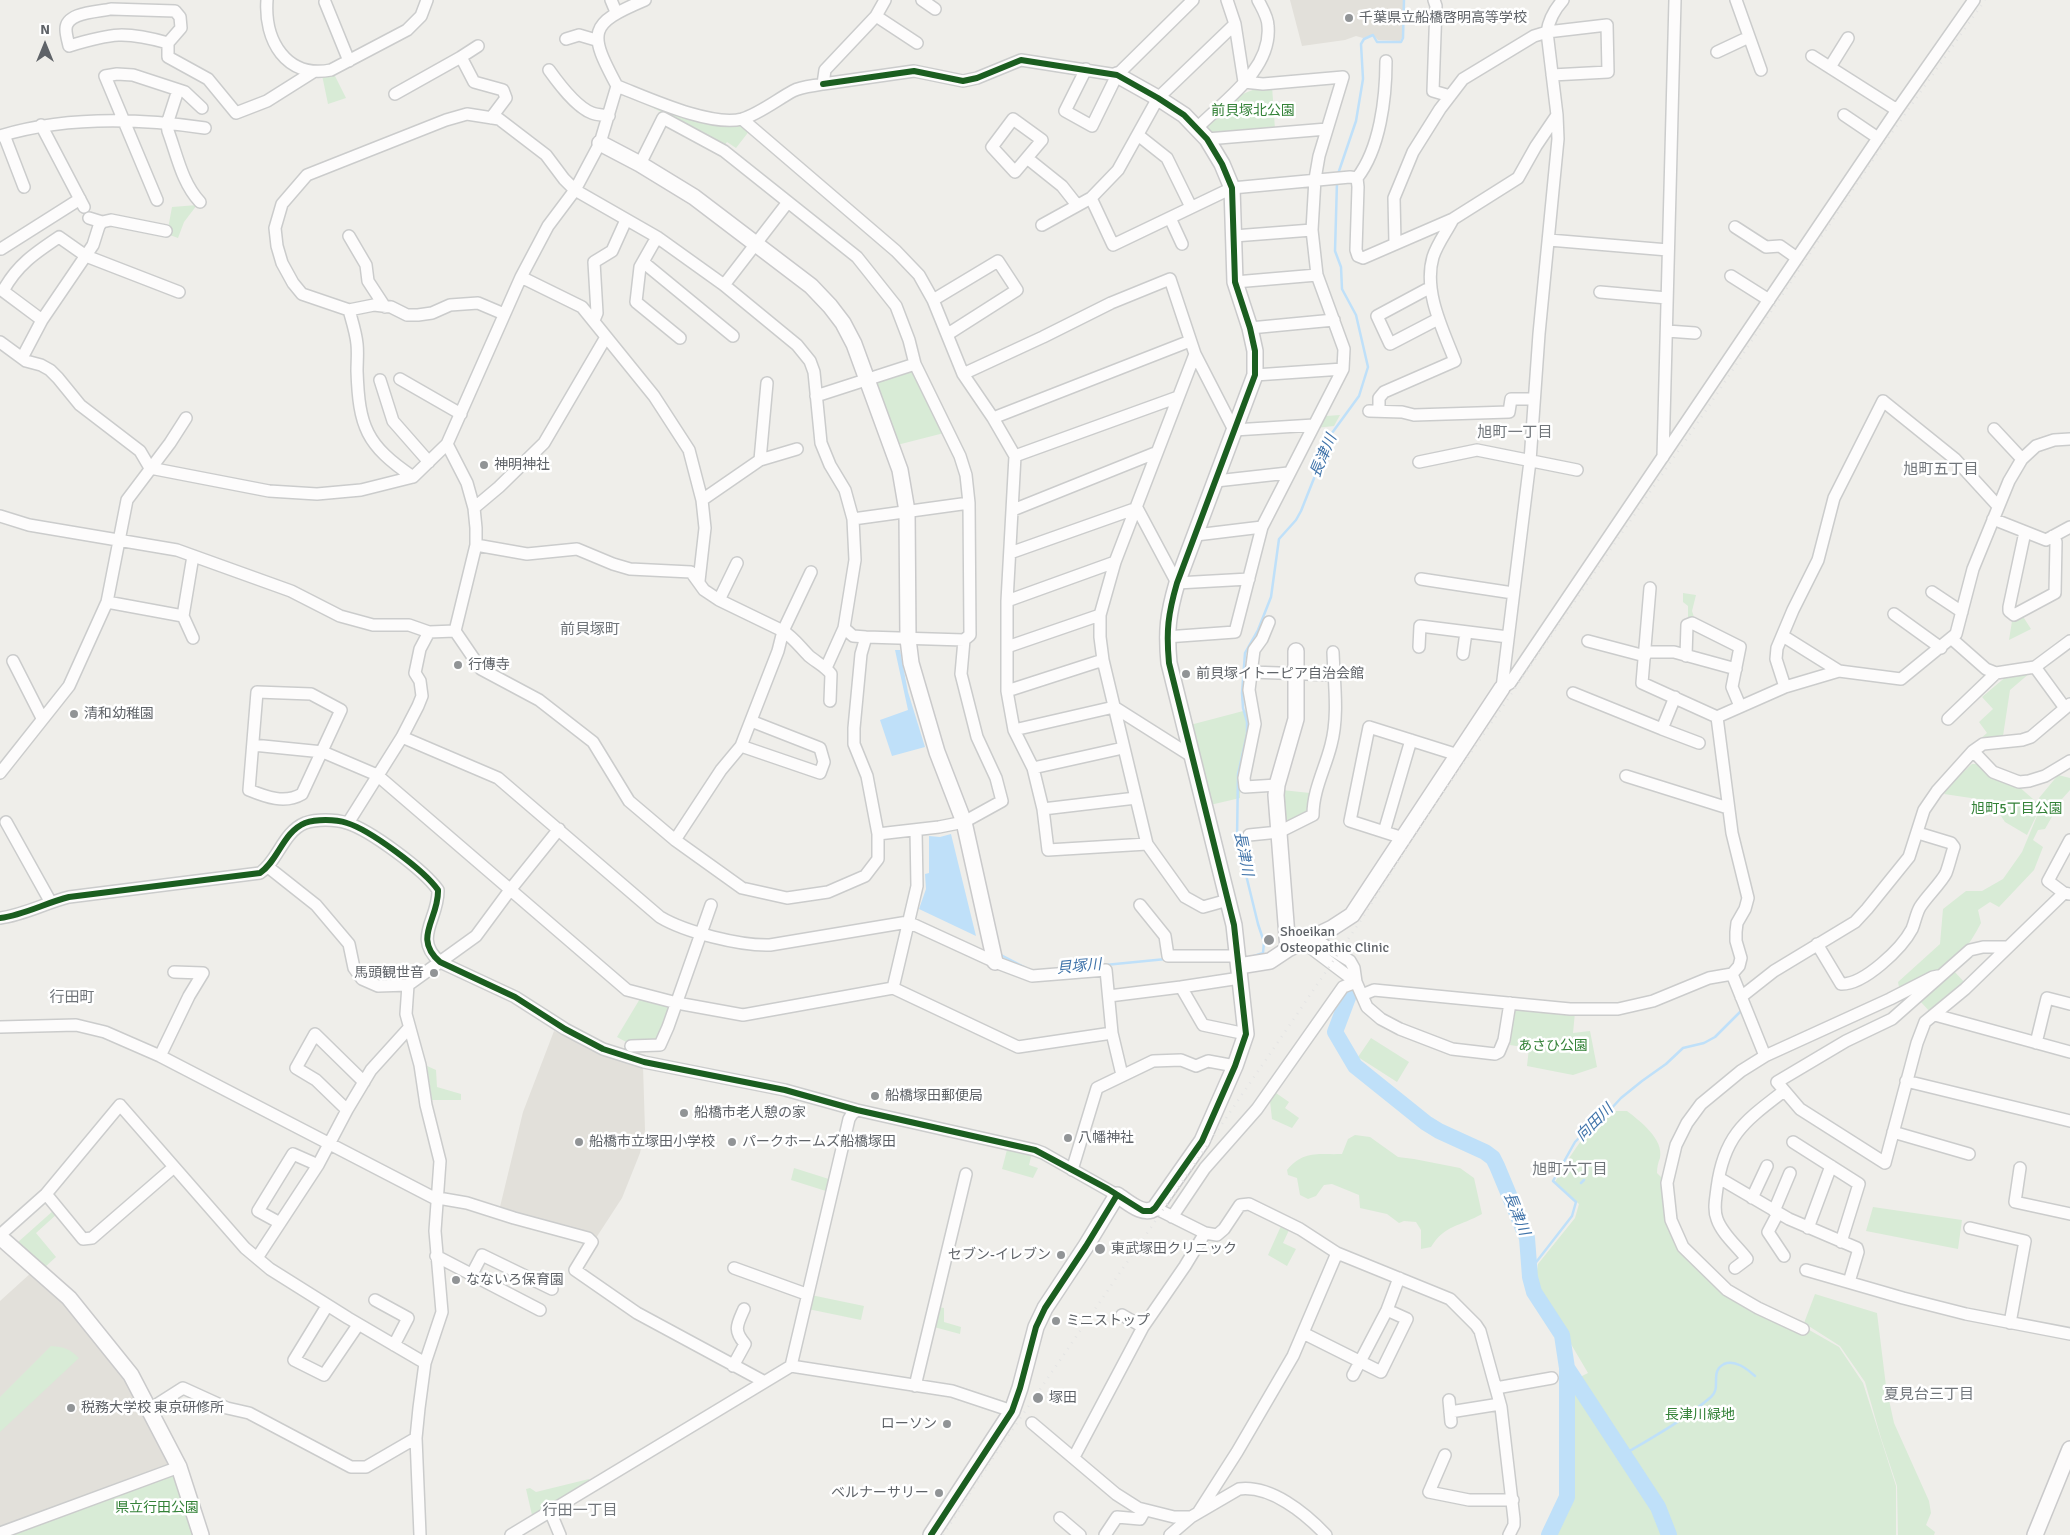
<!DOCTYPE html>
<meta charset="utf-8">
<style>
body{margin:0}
#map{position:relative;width:2070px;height:1535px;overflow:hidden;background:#efeeea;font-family:Signika,sans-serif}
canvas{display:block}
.north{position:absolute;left:20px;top:20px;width:50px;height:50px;-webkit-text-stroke:4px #fff;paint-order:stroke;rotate:0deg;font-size:14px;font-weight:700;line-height:20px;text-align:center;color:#5f6368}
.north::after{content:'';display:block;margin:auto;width:18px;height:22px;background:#5f6368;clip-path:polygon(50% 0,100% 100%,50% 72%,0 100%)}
</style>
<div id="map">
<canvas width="2070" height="1535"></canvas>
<div class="north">N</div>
</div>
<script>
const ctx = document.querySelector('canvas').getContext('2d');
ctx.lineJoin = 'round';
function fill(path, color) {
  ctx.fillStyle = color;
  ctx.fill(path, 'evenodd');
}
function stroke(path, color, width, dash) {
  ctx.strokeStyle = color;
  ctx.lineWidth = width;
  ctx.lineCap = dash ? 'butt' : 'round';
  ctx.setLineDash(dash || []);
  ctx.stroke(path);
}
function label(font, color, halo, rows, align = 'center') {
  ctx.font = font + ' Signika,"Noto Sans JP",sans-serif';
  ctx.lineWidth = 5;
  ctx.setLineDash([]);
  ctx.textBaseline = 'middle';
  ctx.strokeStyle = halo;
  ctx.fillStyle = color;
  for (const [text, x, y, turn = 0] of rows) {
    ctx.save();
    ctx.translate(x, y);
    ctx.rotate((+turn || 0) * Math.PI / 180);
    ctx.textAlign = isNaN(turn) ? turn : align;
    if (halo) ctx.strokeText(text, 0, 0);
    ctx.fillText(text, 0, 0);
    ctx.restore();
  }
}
const education = new Path2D(`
 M1290,0H1404L1402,38L1400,41L1378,40L1373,35L1363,38L1356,36L1345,40L1302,46Z
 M554,1031L611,1057L643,1066L645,1130L640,1153L622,1198L596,1238L499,1211L523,1112Z
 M32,1272L79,1318L110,1359L136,1395L171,1465L0,1528V1301Z`);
const green = new Path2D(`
 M333,72L346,98L328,104L322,75Z
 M1272,86L1275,129L1214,134L1208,129V125C1228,104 1240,89 1272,86Z
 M632,97L743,124L750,130L736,148L727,142L725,145Z
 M197,205L184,222L178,238L167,234L172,207Z
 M914,370L944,433L897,445L876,384L878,379Z
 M1323,413L1326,416L1340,415L1334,426L1316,428Z
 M1683,593L1696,595L1692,611L1695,620H1688V606L1683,602Z
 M2022,615L2031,629L2009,640L2012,621Z
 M2031,672L2010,690L2003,736L1991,737L1974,744L1987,733L1979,722L1993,709L1982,697L2008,675Z
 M1247,710L1250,726L1240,778V798L1210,805L1190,725Z
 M1972,764H1978L1991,777L2017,785L2041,806L2027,835L2005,822L1991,801L1944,794L1952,782Z
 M2058,775L2070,778V790L2062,799L2045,829L2038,830L2033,840L2043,847L2034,870L1999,907L1990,902L1978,910L1981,923C1958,966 1946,972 1899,987L1898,982L1940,944L1943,909L1966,891H1982L2003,879L2022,852L2042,804L2039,798Z
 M1282,790L1310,793L1306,814L1287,824L1282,821Z
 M1954,971L1965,983L1931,1013L1920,1001Z
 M641,997L673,1004L658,1043H628L617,1037Z
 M1515,1008L1575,1012L1573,1033L1590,1031L1597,1067L1573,1075L1527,1066L1529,1048L1510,1045Z
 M1371,1038L1409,1062L1397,1082L1358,1057Z
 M427,1066L436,1070L437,1087L461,1094V1100H432Z
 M1276,1093L1289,1102L1285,1108L1299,1118L1292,1128L1272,1119L1270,1101Z
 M1616,1111H1627C1640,1121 1664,1139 1660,1158C1658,1163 1657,1167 1657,1173L1664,1180L1669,1223L1727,1293L1804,1327L1839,1347L1863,1383L1896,1486V1535H1549L1567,1495L1568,1383L1588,1373L1535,1283L1538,1264L1575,1218L1579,1204L1555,1182C1571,1155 1586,1126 1616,1111Z
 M1355,1135L1370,1137L1398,1157L1414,1159L1460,1168L1474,1178L1482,1214C1461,1226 1444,1225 1431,1247L1421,1249V1230L1416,1222L1404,1221L1399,1223L1387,1214L1360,1208L1359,1195L1332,1184L1324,1185L1316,1196L1308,1199L1300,1195L1297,1178L1288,1175L1287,1170C1304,1150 1318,1155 1342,1154L1348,1139Z
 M1008,1146L1032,1153L1029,1165L1038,1168L1033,1178L1002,1169Z
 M794,1168L832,1180L829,1192L791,1180Z
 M1873,1207L1962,1220L1958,1249L1866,1231Z
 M54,1210L57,1214L36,1233L56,1257L45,1267L17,1243Z
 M1281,1226L1290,1228L1283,1243L1296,1249L1287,1266L1268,1255Z
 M1815,1294L1877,1313L1886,1386L1894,1423L1929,1501L1931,1513L1926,1525L1935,1532L1934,1535H1898L1897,1486L1881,1438L1865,1382L1840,1346L1804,1323Z
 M811,1295L864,1306L861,1320L808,1309Z
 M938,1307L944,1308V1322L961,1327L960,1334L934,1327Z
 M51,1346C64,1347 70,1349 79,1358L0,1432V1397Z
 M175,1472L194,1535H4Z
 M589,1479V1484L535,1519L532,1515L526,1489L530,1488L536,1492Z`);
const water = new Path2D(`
 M895,650H900L908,692L925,747L892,756L880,720L908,710Z
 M951,834L976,936L919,909L926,889L925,874L929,873V836L940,837Z`);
const stream = new Path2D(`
 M1338,174L1356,121L1363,79L1361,44L1364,39L1373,35L1377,42H1401L1403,38L1404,0
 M999,954L1028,969
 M1254,956L1263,953L1264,942L1258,924L1237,838L1238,774L1247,734V722L1243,708L1242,693L1245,653L1258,630L1271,597L1279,539L1296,520L1301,511L1332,433L1359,396L1368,367L1356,315L1342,289L1341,267L1335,251L1337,182
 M1105,965L1166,959
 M1581,1183L1584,1180
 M1530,1270L1572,1216L1576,1202L1553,1181L1575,1142L1595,1121L1609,1111L1621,1098L1642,1081L1666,1064L1683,1048L1704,1043L1715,1037L1741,1011
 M1623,1455C1653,1437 1684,1420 1711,1397C1722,1388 1709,1372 1724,1364C1735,1359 1747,1369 1755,1376`);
const river = new Path2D(`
 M1349,995L1335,1032L1355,1066L1426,1123L1439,1131L1485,1152L1493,1158L1497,1166L1527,1238L1530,1277L1534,1292L1562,1335L1567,1368V1497L1549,1535
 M1567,1368L1658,1507L1669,1535`);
const street = new Path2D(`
 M267,0C264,40 286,79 331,70L407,30L421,16L427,0
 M611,0L616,12
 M922,0L935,9
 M1434,0L1436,6L1433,91L1450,96
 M1736,0L1761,70
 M325,2L349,61
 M111,9L175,11L180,17L181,28L168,43C125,31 112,33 69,46C68,41 66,35 66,30C65,12 98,12 111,9Z
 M876,16L917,43
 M566,39L579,35L596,40
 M168,43V57L208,79L236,113L267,101L313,72
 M1717,52L1749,37
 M1812,56L1897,110
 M461,57L478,46
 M1830,67L1848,38
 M1086,69L1065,111L1092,126L1117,75L1193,0
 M549,70C559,84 576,107 592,113C597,115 604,115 609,116
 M823,84L914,71L963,81L977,78L1021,60L1117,75
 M617,86C648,98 710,127 742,119C759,114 778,99 793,91C802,86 814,86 823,84L825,70L876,16L885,0
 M178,90L167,124L168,131C177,155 182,183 200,202
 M395,94L461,57L474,82L503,90L506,98L491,118
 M1844,115L1878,138
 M742,119L896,251L919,275L933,300L963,374L993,418L1015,456L1007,601V691L1014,730L1033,768L1043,809L1048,850L1147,844
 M1013,119L1042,140L1015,172L992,147Z
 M41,125L84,207
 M1197,128C1225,100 1272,69 1268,26C1268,17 1262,8 1258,0
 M4,135L24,187
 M1138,135L1167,158L1191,207
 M0,136C66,116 137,118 205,128
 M1207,139L1327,129
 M1027,158L1062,186L1077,205
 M1357,178C1380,149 1386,98 1386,61
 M1091,198L1113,245L1232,188L1350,177L1357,178L1358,187L1356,250L1358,256L1363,258L1453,219L1518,178L1536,146L1557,115
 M157,200L105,76L117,74L133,75L185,92L202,108
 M89,218L102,222
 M1170,218L1182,244
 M1042,225L1091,198L1118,170L1158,98L1235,24
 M1735,227L1766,247L1780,246L1797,258
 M349,236L366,265L368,281L385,307
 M1234,236L1312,230
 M657,237L640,267L636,302L680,338
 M1549,240L1668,250
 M1395,243L1394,198L1413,152L1440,109L1463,79L1534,36L1547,32L1607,25L1608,72L1552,75
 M1,249L80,199
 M643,262L733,336
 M1731,276L1769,300
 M521,277L582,307L654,396L689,450L702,500L705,528L699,581
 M1235,282L1317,275
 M724,285L788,202
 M1431,287L1377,316L1390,344L1438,319
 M1600,292L1667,298
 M933,300L998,261L1017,290L948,334
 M349,310C352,321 356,333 357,344C358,353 357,362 357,371C359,427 366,445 413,477
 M504,314L478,303L450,305L432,313L418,315H407L391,307L374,305L349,310L302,294L293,283L282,263L277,246L275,228L282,204L307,175L446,120L467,114L499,119L546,155L564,179L575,190L657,237L724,285L797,345L810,361L814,372L821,443L830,465L845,490L853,519L855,560L844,628L853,636L866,637L964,640L970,635L969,503L966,475L960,456L915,364L909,340L896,306L857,257L724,151L663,118L640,164
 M42,320L3,291C17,265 35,253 59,237L86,256L179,292
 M594,320L597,313L594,262L612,251L626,220
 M1250,328L1334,320
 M1667,331L1695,333
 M0,342L26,361L41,365L50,370L58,378L80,405L140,451L150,468L269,491L317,494L361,490L413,477L447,444L521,277L548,226L575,190L600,143L617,86C588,32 588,24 645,0
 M1195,354L1234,430L1314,425
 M22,358L42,320L93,245L99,226L102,222L111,220L166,231
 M963,374L1043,337L1111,303L1170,279L1195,354L1115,562L1100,615V637L1103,660L1147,844L1185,897L1203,907L1228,900
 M1255,375L1343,369
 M400,379L461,414
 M380,380L393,421L429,462
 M816,396L915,364
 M1379,410V398L1384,392L1455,361C1443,330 1423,291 1433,257C1437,244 1447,231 1453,219
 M1369,411L1402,412L1414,415L1509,412L1511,399H1534
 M993,418L1190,341
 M1994,429L2022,459
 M447,444L467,483L474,508L476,528V545L455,631
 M1015,456L1178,397
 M1663,457L1675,0
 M760,460L767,383
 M1419,462L1477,450L1577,470
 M1216,481L1288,473
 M702,500L760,460L797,449
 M474,508L499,487L544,443L606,337
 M1013,510L1155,453
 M0,516L29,525L177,550L291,591L340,616L373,625H409L429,632L455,631L481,669L539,700L593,742L629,801L675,840L742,888L787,898L828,892L865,876L878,859V834L867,776L854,744V728L861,654L866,637
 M853,519L969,503
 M1993,519L2046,540L2070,527
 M2025,532L2009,607V611L2014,615L2055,593L2056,542L2053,536
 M1196,535L1262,527
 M476,545L527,554L577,549L613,564L630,569L691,572L704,590L719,600L783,631C794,638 800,647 809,656C816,662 825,666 831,674L830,701
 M1010,553L1137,508L1177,583L1249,579
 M1421,579L1513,593
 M1650,588L1642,683L1717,717L1785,687L1839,671L1901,679L1956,634L1973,569L2009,481L2022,459L2036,446L2054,440L2070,439
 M1932,592L1962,612
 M719,600L737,563
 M1007,601L1115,562
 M107,602L183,616
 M1894,614L1941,648
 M1269,622L1262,639L1254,650L1249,690L1255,724L1244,778L1245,787L1277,785
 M1783,636L1839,671
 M1166,637L1235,632L1262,527L1343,369L1344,349L1317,275L1312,230L1315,179L1319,156L1343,77L1263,84L1244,82L1235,24L1227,0
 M193,638L183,616L193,556
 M1952,639L1986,669L1996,673L2035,667L2065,708
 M1588,641L1645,656
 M1007,647L1100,615
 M1419,647L1420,626L1508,637
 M1645,652H1674L1736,669
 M1463,654L1466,632
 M1686,656L1687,625L1692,623L1740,647L1732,687L1740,706
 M13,661L42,718
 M2035,667L2070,641
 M826,668L844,628
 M1251,672L1334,675
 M1785,687L1776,659L1777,648L1793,610L1818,560L1834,498L1883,401L1955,459L1998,506
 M1502,688L1510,683L1897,110L1974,0
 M1502,688L1530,461L1539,334L1558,139L1557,115L1547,32C1549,19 1554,10 1563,0
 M1007,691L1103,660
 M257,692L311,694L341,710L302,794C285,804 266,797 249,790Z
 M1573,693L1662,729L1675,697
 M1948,719L1996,673
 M1662,729L1699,743
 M1014,730L1114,707L1193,757
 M402,737L498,778L660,917C685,932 740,946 770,945L908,922L995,962L1032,976L1106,970L1112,1033L1122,1075
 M253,745L323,752L377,775L627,990L677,1003L743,1015L893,988L1018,1047L1112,1033
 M741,746L820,773L824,762L820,748L751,721
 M1973,751L1993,772L2019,782L2029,781L2045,776L2070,761
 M1033,768L1123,748
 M0,773L69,686L107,602L127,500L170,443L186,418
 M1626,776L1728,808
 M1043,809L1136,798
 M6,822L50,901
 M348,823L402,737L418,706L422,696L420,681L415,673L420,649L429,632
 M1384,832L1411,740
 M878,834L939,827L964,822L1002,801L996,778L977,737L961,674L964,640
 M1249,835L1279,832L1313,815C1313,790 1325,769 1331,745C1339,715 1334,683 1333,652
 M1403,838L1350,821L1369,727L1458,755
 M675,840L721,770L741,746L778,651L783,631L811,572
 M2070,840L2048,881L2064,893L2070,894
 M268,867L316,905L349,944L354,968L362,979L378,986L408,985
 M1140,905L1165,936L1168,956H1238
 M0,918C24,915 45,903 69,897L260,873C278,861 283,832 305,823C316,819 335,819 347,823C370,830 424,870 438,890C439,919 412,938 440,962L515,997L565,1029L603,1049L644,1062L785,1090L857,1110L1035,1150L1043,1153L1117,1195
 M1313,938L1350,961L1354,968L1356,982L1367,1007L1381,1019L1400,1029L1452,1049L1495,1054L1499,1052L1504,1040L1510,1003
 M1303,942L1356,982
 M1817,944L1841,984C1864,985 1902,948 1912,929C1915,922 1916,914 1920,907C1927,896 1941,883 1946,873C1949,865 1951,856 1954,847L1951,843L1918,833
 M2008,947H1983L1970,950L1892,1019L1846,1041L1777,1082L1800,1109L1885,1163L1917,1043L1925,1022L1965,989L2064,893
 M1732,974L1765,1056
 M1181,987L1240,978
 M893,988L917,886L916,830
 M1362,995L1374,990L1570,1009H1618L1653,1001L1709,978L1732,974L1739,966L1741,958L1736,941V932L1737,923L1745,909L1748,898L1732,833L1717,717
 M1109,996L1181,987L1203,1025L1246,1034
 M1741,997L1774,971L1855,922L1867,909L1909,857L1924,810L1937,791L1973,751L1983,744L2022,740L2031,737L2070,704
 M1935,1015L2070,1052
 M0,1027L76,1025L105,1032L160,1056L438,1200
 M2036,1043L2047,998L2070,1004
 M631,1046L660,1045L668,1027L711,905
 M160,1056L189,996L203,973L174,972
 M1906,1081L2070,1121
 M347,1110L316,1080L296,1068L315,1034L364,1082
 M1893,1132L1969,1154
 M1793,1142L1859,1184L1841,1242
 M2020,1168L2015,1202L2070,1214
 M1072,1170L1097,1088L1153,1061L1181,1060L1196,1066L1208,1061L1235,1066
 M1719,1178L1789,1219L1857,1248L1858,1252L1849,1282
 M46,1194L83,1239L92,1238L174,1167
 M438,1198L467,1203L514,1218L588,1238L592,1242L575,1270L637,1313L763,1381
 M1752,1198L1767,1166
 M1155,1208L1205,1233L1217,1235L1224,1229L1240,1205L1249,1204L1300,1229L1337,1253L1450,1299L1476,1325L1480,1331L1501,1407L1514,1519V1525L1509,1535
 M1774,1211L1790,1173
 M1778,1213L1768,1232L1784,1256
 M1172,1217L1205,1168L1257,1109L1343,987L1356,982
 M280,1223L258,1211L293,1154L318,1165
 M1808,1228L1831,1166
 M1970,1228L2025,1241L2010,1323
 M0,1235L46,1194L120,1105L245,1248L270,1269L348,1318L425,1363
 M436,1256L540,1310
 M257,1258L318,1165L347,1110L371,1070L409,1028
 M734,1268L806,1294
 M1735,1268L1747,1259C1737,1246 1722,1234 1717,1219C1713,1209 1716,1198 1717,1188C1724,1135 1745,1121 1784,1091
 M1806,1270L1903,1298L1966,1314L2070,1334
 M472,1274L482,1255L552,1289
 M375,1300L408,1318L394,1345
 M327,1306L294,1360L324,1375L358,1325
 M1122,1315L1143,1327
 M1803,1329L1758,1308L1727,1290L1683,1247L1671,1220L1667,1183L1676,1145L1687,1123L1701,1104L1741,1071L1765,1056L1890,999L1933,977L1938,976
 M1303,1333L1381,1372L1407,1319L1387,1310
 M733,1366L745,1344C733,1330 737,1325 744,1309
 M791,1366L849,1119L852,1114L857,1110
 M1353,1375L1387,1310L1399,1278
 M915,1386L966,1174
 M1496,1388L1552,1378
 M1449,1400L1451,1422
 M150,1409L183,1388L227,1408L249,1413L351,1467H366L416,1438
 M1450,1412L1500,1404
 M1032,1423L1116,1494L1138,1508L1174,1517H1191
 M1445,1455L1429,1492L1469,1500H1513
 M1074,1457L1143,1327L1185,1266L1205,1233
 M550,1511L560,1535
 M1198,1513L1237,1452L1293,1356L1337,1253
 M1060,1518L1080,1535
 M0,1533L179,1467
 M420,1535L416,1438L419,1408L425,1363L442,1312L435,1231L440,1161L426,1105L420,1065L406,1014L408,985L476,936L510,890L559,829
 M511,1535L791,1366L952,1391L1012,1411
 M1105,1535L1117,1517L1140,1519L1145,1510
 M1170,1535L1191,1517L1239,1489C1271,1485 1305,1513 1326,1535`);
const secondary = new Path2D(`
 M600,143L640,164L694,197L811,286L830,306L843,323L854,344L900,470L907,511L908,639L911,663L937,752L964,822L995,962
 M1288,949L1276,795L1277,785L1296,719V651
 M1239,966L1270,961L1288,949L1332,928L1352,915L1502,688
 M0,1237L69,1298L131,1375L179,1467L201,1535
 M931,1535L1012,1411L1020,1388L1036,1327L1045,1308L1086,1246L1117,1195C1127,1201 1143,1217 1155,1208L1202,1141L1235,1066L1246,1034L1234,925L1169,663C1166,631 1168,614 1177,583L1255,375V351L1250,328L1235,282L1232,188L1222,164L1207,139L1184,115L1158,98L1117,75
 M2035,1535L2070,1449`);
const rail = new Path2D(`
 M943,1535L995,1455L1289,1026L1359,923L1424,821L1705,412L1774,307L1877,154L1985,0`);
const cycleway = new Path2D(`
 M0,918C24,915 45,903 69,897L260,873C278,861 283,832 305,823C316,819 335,819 347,823C370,830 424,870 438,890C439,919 412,938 440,962L515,997L565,1029L603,1049L644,1062L785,1090L857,1110L1035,1150L1108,1189L1143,1211H1151L1155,1208L1202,1141L1235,1066L1246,1034L1234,925L1169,663C1166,631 1168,614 1177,583L1255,375V351L1250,328L1235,282L1232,188L1222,164L1207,139L1184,115L1158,98L1117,75L1021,60L977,78L963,81L914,71L823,84
 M931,1535L1012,1411L1020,1388L1036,1327L1045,1308L1086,1246L1117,1195`);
const markers = [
 [1349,18,5,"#919496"],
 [484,465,5,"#919496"],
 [458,665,5,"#919496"],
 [1186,674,5,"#919496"],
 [74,714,5,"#919496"],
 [1269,940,6,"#919496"],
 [434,973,5,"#919496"],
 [875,1096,5,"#919496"],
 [684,1113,5,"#919496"],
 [1068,1138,5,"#919496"],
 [579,1142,5,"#919496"],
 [732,1142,5,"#919496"],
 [1100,1249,6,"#919496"],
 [1061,1255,5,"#919496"],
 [456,1280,5,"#919496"],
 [1056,1321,5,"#919496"],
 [1038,1398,6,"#919496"],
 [71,1408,5,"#919496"],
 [947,1424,5,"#919496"],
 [939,1493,5,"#919496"]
];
const poiNames = [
 ["千葉県立船橋啓明高等学校",1359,18],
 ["神明神社",494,465],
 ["行傳寺",468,665],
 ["前貝塚イトーピア自治会館",1196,674],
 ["清和幼稚園",84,714],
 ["Shoeikan",1280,932],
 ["Osteopathic Clinic",1280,948],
 ["馬頭観世音",424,973,"right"],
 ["船橋塚田郵便局",885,1096],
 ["船橋市老人憩の家",694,1113],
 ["八幡神社",1078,1138],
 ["船橋市立塚田小学校",589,1142],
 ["パークホームズ船橋塚田",742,1142],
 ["東武塚田クリニック",1111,1249],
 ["セブン-イレブン",1051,1255,"right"],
 ["なないろ保育園",466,1280],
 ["ミニストップ",1066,1321],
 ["塚田",1049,1398],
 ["税務大学校 東京研修所",81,1408],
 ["ローソン",937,1424,"right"],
 ["ベルナーサリー",929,1493,"right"]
];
const parkNames = [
 ["前貝塚北公園",1253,111],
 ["旭町5丁目公園",2017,809],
 ["あさひ公園",1553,1046],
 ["長津川緑地",1700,1415],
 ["県立行田公園",157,1508]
];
const neighbourhoodNames = [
 ["旭町一丁目",1515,433],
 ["旭町五丁目",1941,470],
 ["前貝塚町",590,630],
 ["行田町",72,998],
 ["旭町六丁目",1570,1170],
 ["夏見台三丁目",1929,1395],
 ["行田一丁目",580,1511]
];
const waterNames = [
 ["長津川",1324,456,-67],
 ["長津川",1243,854,79],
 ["貝塚川",1079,967,-5],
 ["向田川",1595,1123,-45],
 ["長津川",1516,1214,68]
];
fill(education, '#e2e0da');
fill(green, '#d8ebd6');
fill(water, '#bfe0f9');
stroke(stream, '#bfe0f9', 2.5);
stroke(river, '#bfe0f9', 16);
stroke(street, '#cbcccc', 14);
stroke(secondary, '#cacacb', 18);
stroke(street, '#fdfcfc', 11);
stroke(secondary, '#fdfcfc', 15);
stroke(rail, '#e4e4e4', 2.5, [1, 6]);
stroke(cycleway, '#1b5e20', 6);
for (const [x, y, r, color] of markers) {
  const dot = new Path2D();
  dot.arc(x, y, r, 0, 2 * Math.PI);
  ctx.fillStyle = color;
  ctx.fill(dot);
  stroke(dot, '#fff', 2);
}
label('14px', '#5f6368', '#fff', poiNames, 'left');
label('14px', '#348238', '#fff', parkNames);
label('15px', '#70757a', '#fff', neighbourhoodNames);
label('italic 15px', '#4174aa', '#fff', waterNames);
</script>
